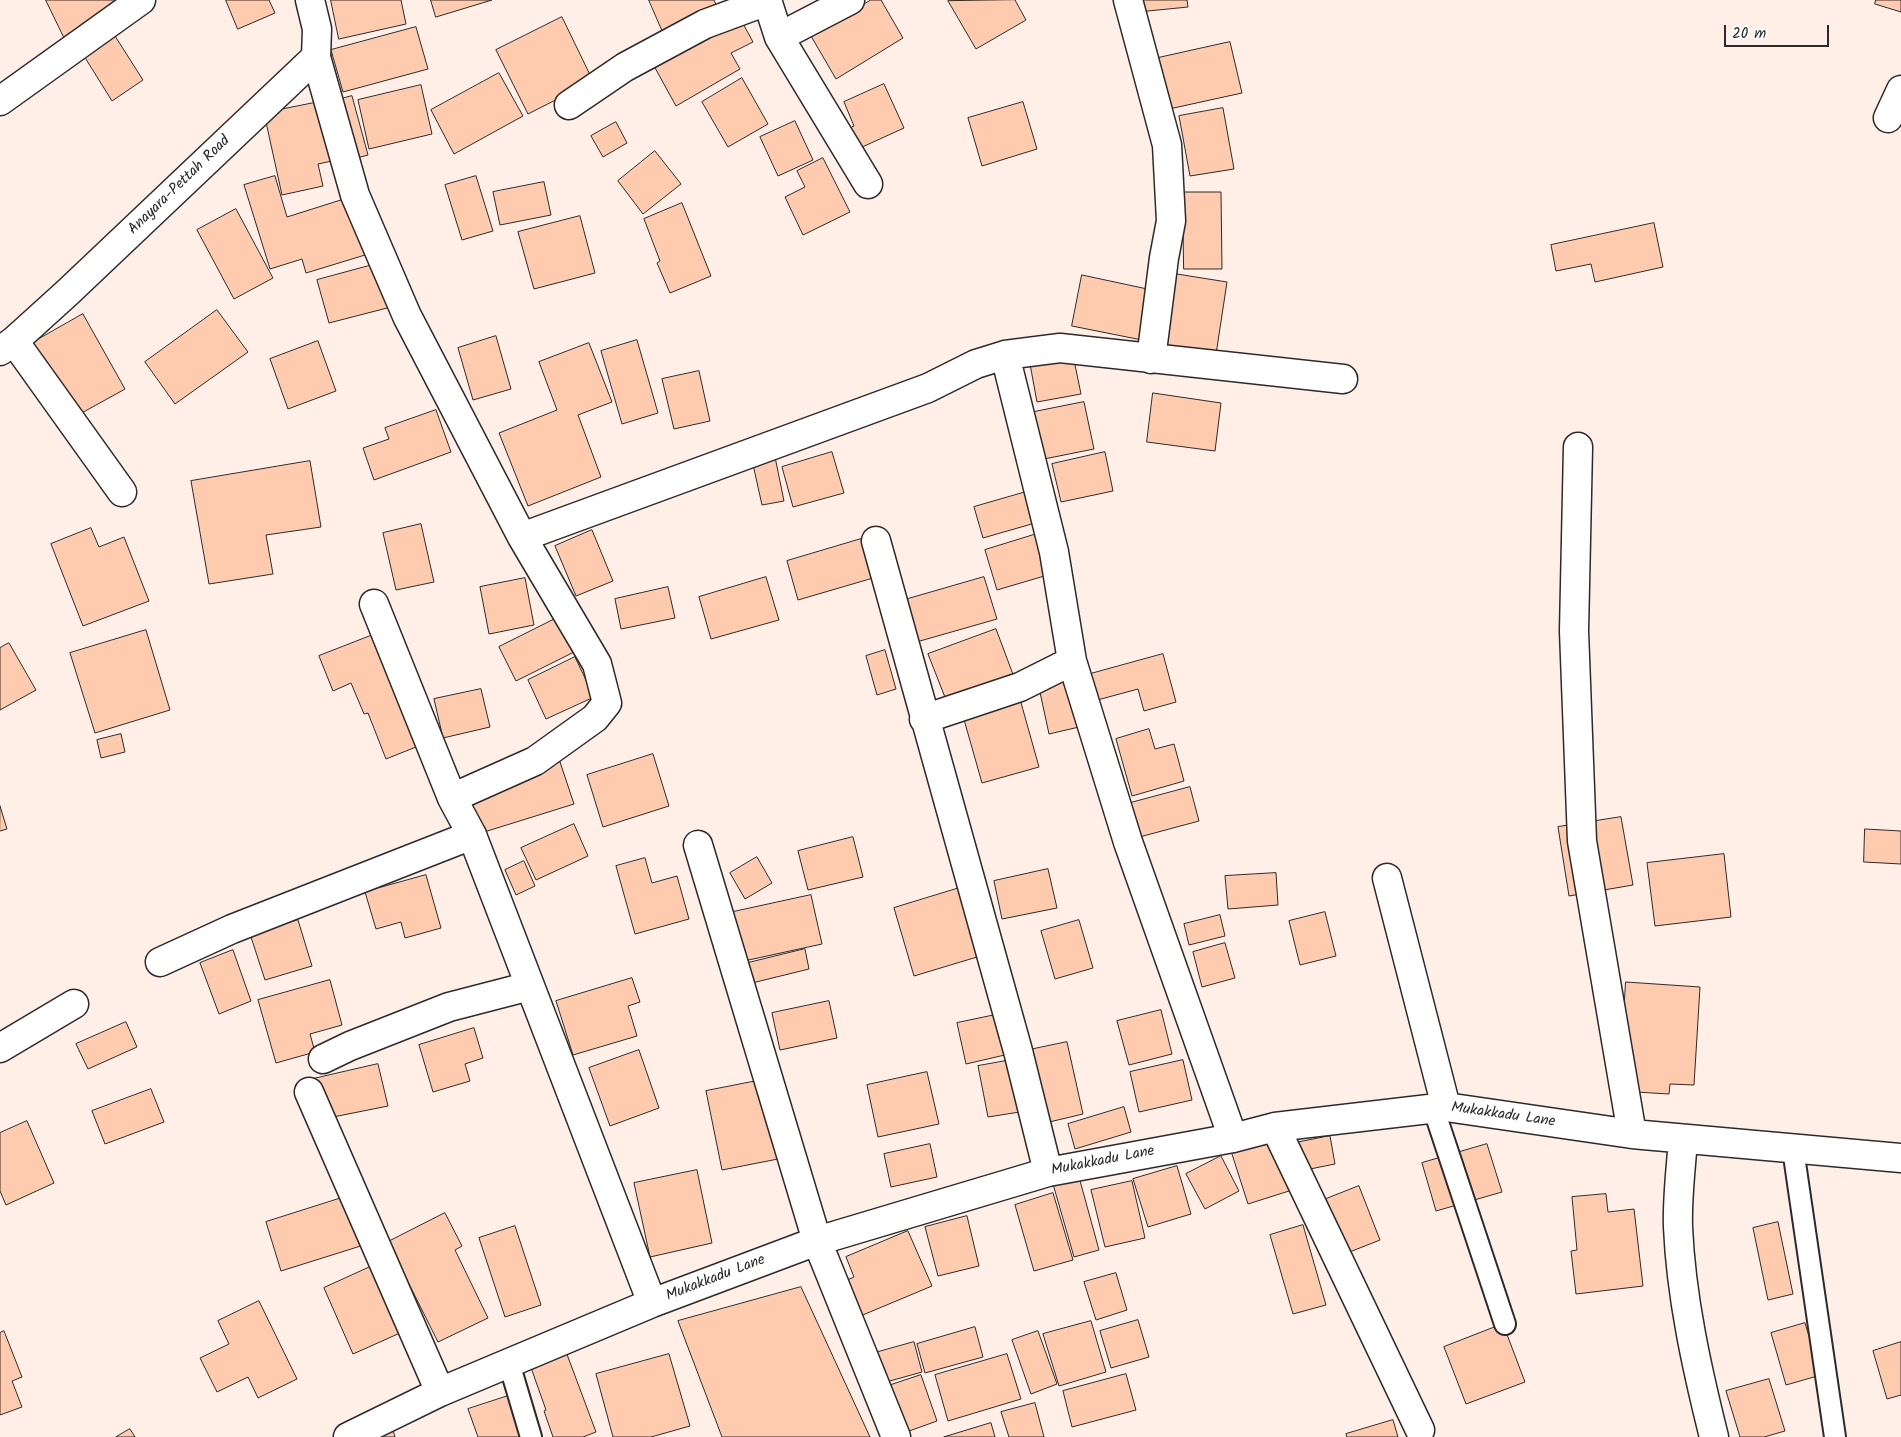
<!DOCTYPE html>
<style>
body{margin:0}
#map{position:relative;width:1901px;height:1437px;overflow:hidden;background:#ffefe7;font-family:Kalam,sans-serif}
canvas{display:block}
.scale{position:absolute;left:1724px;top:25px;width:105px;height:22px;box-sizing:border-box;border:2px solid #2b2b2b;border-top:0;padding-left:6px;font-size:15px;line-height:18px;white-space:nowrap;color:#2b2b2b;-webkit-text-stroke:4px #fff;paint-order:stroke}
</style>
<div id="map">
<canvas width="1901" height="1437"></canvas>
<div class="scale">20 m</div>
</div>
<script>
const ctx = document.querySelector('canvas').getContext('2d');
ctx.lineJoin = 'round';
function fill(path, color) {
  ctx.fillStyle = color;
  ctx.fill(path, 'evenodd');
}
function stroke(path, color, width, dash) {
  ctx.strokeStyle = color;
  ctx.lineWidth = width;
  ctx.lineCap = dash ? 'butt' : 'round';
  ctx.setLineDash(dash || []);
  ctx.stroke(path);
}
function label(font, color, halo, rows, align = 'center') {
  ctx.font = font + ' Kalam,sans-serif';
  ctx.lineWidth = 5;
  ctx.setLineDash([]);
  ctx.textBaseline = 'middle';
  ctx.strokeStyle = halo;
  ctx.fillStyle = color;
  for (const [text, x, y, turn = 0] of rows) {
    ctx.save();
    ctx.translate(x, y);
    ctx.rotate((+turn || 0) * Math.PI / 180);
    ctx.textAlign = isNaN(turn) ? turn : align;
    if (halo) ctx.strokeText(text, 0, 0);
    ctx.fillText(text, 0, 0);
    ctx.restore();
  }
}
const building = new Path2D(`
 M46,0H117L121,8L64,37Z
 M226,0H269L275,13L238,29Z
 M331,0H401L406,24L339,39Z
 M431,0H492L436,17Z
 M649,0H714L717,7L663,32Z
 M871,0H881L903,38L836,79L811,36Z
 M1015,0L1026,20L976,49L948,1Z
 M1137,0H1187L1188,7L1138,12Z
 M1876,0H1901V12L1875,4Z
 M562,17L593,81L528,114L496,50Z
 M740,18L753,42L731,53L740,69L676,106L654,66Z
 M416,27L428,69L343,92L331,50Z
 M115,36L143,80L112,101L84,56Z
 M1230,42L1242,93L1169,109L1158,58Z
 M499,73L523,116L454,154L431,110Z
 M742,78L768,124L728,147L702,102Z
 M884,84L904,128L849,153L839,133L854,126L844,102Z
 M421,85L432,134L369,149L358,100Z
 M352,96L368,155L353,159L337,100Z
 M319,102L332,161L318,164L323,186L282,195L264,113Z
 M1023,102L1037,149L982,166L968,118Z
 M1223,108L1234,169L1190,176L1179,116Z
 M795,121L813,160L778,176L760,137Z
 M616,122L627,143L603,157L591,136Z
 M655,151L681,184L643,214L618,181Z
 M823,158L850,212L803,235L785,197L805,187L797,171Z
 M275,176L287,217L347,198L365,255L306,273L302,259L270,269L244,185Z
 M476,176L493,231L462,240L445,185Z
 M544,182L551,215L500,225L493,192Z
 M1183,192H1221L1222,269H1184Z
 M682,203L711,276L670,293L657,263L660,261L644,219Z
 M236,209L273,278L234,299L197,230Z
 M580,216L595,273L534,289L518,232Z
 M1654,223L1663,267L1595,282L1591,264L1556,271L1551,245Z
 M380,263L391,307L329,323L317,280Z
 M1177,274L1227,282L1215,361L1164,353Z
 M1082,275L1152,290L1142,340L1072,326Z
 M217,310L248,352L175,404L145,362Z
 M83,314L125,389L60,425L18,351Z
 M496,336L511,389L473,400L458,348Z
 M637,340L658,413L622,424L601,351Z
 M318,341L336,391L288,409L270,359Z
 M589,343L612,402L578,415L601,477L528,506L499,433L557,410L539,362Z
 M1073,355L1081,394L1037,402L1030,364Z
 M699,371L710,421L674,429L662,379Z
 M1153,393L1221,403L1215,451L1147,442Z
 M1084,402L1094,449L1039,460L1029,413Z
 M436,410L451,452L374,480L363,448L389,439L385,428Z
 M773,447L784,501L762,505L750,451Z
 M832,452L844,493L793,507L782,467Z
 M1105,452L1113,491L1061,502L1052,464Z
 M310,461L321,527L266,535L273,574L209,584L191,481Z
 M1033,490L1042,521L983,538L974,507Z
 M421,524L434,582L396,590L383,533Z
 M91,528L99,547L124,537L149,601L83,626L51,544Z
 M592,530L613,581L576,596L555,546Z
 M1040,533L1051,574L997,590L985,550Z
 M861,539L873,578L798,600L787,561Z
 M766,577L779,620L711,639L699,597Z
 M984,577L997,619L913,643L901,601Z
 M525,578L534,625L489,634L480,587Z
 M668,587L675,618L621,629L615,599Z
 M561,616L578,650L516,681L499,647Z
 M996,629L1017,685L950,710L928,654Z
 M146,630L170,710L95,733L70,653Z
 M378,633L421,745L386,759L368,713L364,714L351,683L333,691L319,656Z
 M9,643L36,690L0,710V648Z
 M885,650L896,689L877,695L866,656Z
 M1163,654L1176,702L1144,711L1138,689L1090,702L1083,676Z
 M575,657L594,697L546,719L528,680Z
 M1067,677L1079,727L1049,734L1038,683Z
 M481,689L490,727L443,738L434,699Z
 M1018,692L1039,767L982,783L961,709Z
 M1149,729L1155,749L1174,744L1184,781L1132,796L1116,739Z
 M121,734L125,752L101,758L97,740Z
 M653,754L669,806L603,827L587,775Z
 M560,762L574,804L481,833L468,793Z
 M1190,787L1199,821L1132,839L1123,805Z
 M0,806L7,829L0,831Z
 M1621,817L1633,885L1569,896L1558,827Z
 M574,824L588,856L536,880L521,848Z
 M1865,829L1901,831V864L1864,862Z
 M853,837L863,877L808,890L798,851Z
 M1724,854L1731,917L1655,926L1647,863Z
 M757,857L772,883L745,899L730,873Z
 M645,858L652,883L677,876L689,919L635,934L616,866Z
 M524,861L535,886L516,895L505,870Z
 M1048,869L1057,908L1002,919L994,881Z
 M1276,873L1278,905L1228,909L1225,876Z
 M426,875L441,928L405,938L401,922L376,929L365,892Z
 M966,886L987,954L914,976L894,908Z
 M811,895L822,944L744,961L733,912Z
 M1325,912L1336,956L1300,965L1289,921Z
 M1220,915L1225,936L1189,945L1184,924Z
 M298,920L312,966L265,980L250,934Z
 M1079,920L1093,968L1055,979L1041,931Z
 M1225,943L1235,978L1202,987L1193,952Z
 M805,949L809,969L752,983L748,963Z
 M233,950L251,1001L219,1014L200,963Z
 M632,978L640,1002L628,1006L637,1036L573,1055L556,1001Z
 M330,980L342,1025L310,1034L315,1052L276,1063L258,1000Z
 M1626,982L1700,987L1694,1085L1670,1084L1669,1094L1619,1091Z
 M829,1001L837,1038L780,1050L772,1013Z
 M1161,1010L1172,1054L1129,1065L1117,1021Z
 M1000,1014L1009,1054L966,1064L957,1023Z
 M126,1022L137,1047L88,1069L76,1044Z
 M474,1028L483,1058L465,1064L470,1081L433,1092L419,1045Z
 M1067,1042L1083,1114L1045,1123L1029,1050Z
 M639,1050L659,1108L610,1126L589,1068Z
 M1017,1059L1026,1111L988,1117L978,1066Z
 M1183,1060L1192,1100L1139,1112L1130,1072Z
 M378,1064L388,1106L323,1119L313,1079Z
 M927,1072L939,1124L878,1137L867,1085Z
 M762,1080L778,1159L722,1170L706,1091Z
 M151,1089L164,1122L105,1144L92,1111Z
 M1124,1107L1131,1132L1075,1149L1068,1124Z
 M27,1121L54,1183L6,1205L0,1191V1133Z
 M1330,1136L1335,1164L1295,1172L1290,1144Z
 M1272,1137L1289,1191L1248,1204L1231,1151Z
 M930,1144L937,1177L891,1187L884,1154Z
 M1487,1144L1502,1192L1436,1211L1422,1163Z
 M1221,1156L1239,1191L1205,1209L1186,1174Z
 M1177,1166L1191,1214L1148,1227L1133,1179Z
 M697,1170L712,1243L650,1257L634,1183Z
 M1079,1177L1099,1250L1074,1257L1053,1184Z
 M1132,1181L1145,1238L1105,1247L1091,1190Z
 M1359,1186L1380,1240L1342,1255L1321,1201Z
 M1053,1193L1073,1260L1034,1271L1015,1205Z
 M1606,1194L1608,1212L1634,1209L1643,1286L1576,1294L1571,1251L1577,1250L1572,1197Z
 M351,1195L367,1244L281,1271L266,1222Z
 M445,1213L462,1246L455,1250L488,1318L438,1342L388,1242Z
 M967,1216L979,1266L938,1276L925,1227Z
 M1778,1222L1793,1294L1768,1300L1753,1228Z
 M1303,1225L1326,1305L1293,1314L1270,1235Z
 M515,1226L541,1305L505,1317L479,1238Z
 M908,1231L932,1286L846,1322L831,1287L854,1277L846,1257Z
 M370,1267L400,1333L353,1354L324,1288Z
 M1116,1273L1127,1310L1096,1320L1084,1282Z
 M801,1287L870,1437H722L678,1321Z
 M259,1301L297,1379L258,1398L248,1377L217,1392L200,1358L229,1344L218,1321Z
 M1138,1320L1149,1357L1111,1368L1100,1331Z
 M1091,1321L1106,1372L1059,1386L1043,1334Z
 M1805,1323L1821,1375L1786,1385L1771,1333Z
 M1503,1324L1525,1382L1466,1404L1444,1347Z
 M975,1327L983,1357L925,1373L917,1344Z
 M4,1331L22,1377L12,1381L22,1407L0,1415V1333Z
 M1038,1331L1057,1384L1031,1394L1012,1340Z
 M914,1342L922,1372L879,1384L871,1354Z
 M1901,1342V1395L1887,1399L1873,1351Z
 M565,1349L596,1432L583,1437H553L544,1411L546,1410L529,1362Z
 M669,1354L690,1426L651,1437H613L596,1374Z
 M1007,1354L1021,1399L948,1421L935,1375Z
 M1126,1374L1136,1410L1072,1427L1063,1391Z
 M921,1375L937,1421L898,1435L882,1388Z
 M1769,1379L1785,1431L1764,1437H1740L1726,1391Z
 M508,1396L522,1437H478L468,1409Z
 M1035,1403L1044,1437H1009L1001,1412Z
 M1393,1420L1398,1437H1347L1346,1434Z
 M991,1423L995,1437H944Z
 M130,1429L135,1437H116Z
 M393,1430L395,1437H367Z`);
const lane = new Path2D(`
 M1434,1110L1505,1324
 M1793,1149L1835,1437
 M509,1363L531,1437`);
const street = new Path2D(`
 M767,0L779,37L868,184
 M1128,0L1167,145L1171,221L1164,258L1151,359
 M779,37L850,0
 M316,57L355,195L407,316L522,537L597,664L607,703L595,718L535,761L452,798L472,835L652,1303
 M0,101L141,0
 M569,105L625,67L705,24L767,1
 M1888,118L1901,90
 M14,341L122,492
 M1005,355L1054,552L1072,661L1128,842L1233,1138
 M1578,447L1574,631L1582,841L1632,1134
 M522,537L928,388L976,364L1005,355L1060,348L1343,379
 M876,541L1018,1051L1048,1172
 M374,604L452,798
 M924,719L1020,687L1072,661
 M698,845L817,1241L896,1437
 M1387,878L1446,1107
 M160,962L232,929L472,835
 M0,1048L74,1004
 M323,1059L350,1046L449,1007L530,986
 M309,1092L440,1392
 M1275,1127L1420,1430
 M1683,1139C1681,1168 1677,1198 1678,1227C1681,1297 1697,1369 1714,1437
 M348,1437L440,1392L509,1363L652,1303L817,1241L1048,1172L1233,1138L1275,1127L1446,1107L1632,1134L1901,1158`);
const secondary = new Path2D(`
 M0,351L14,341L67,293L316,57L317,29L310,0`);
const streetNames = [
 ["Anayara-Pettah Road",180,186,-44],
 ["Mukakkadu Lane",1503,1116,8],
 ["Mukakkadu Lane",1103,1162,-11],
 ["Mukakkadu Lane",716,1279,-21]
];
fill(building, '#ffcbaf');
stroke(building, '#2b2b2b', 1);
stroke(lane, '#2b2b2b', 24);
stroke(street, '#2b2b2b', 31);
stroke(secondary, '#2b2b2b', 31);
stroke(lane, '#fff', 20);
stroke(street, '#fff', 28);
stroke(secondary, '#fff', 28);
label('15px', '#2b2b2b', '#fff', streetNames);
</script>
